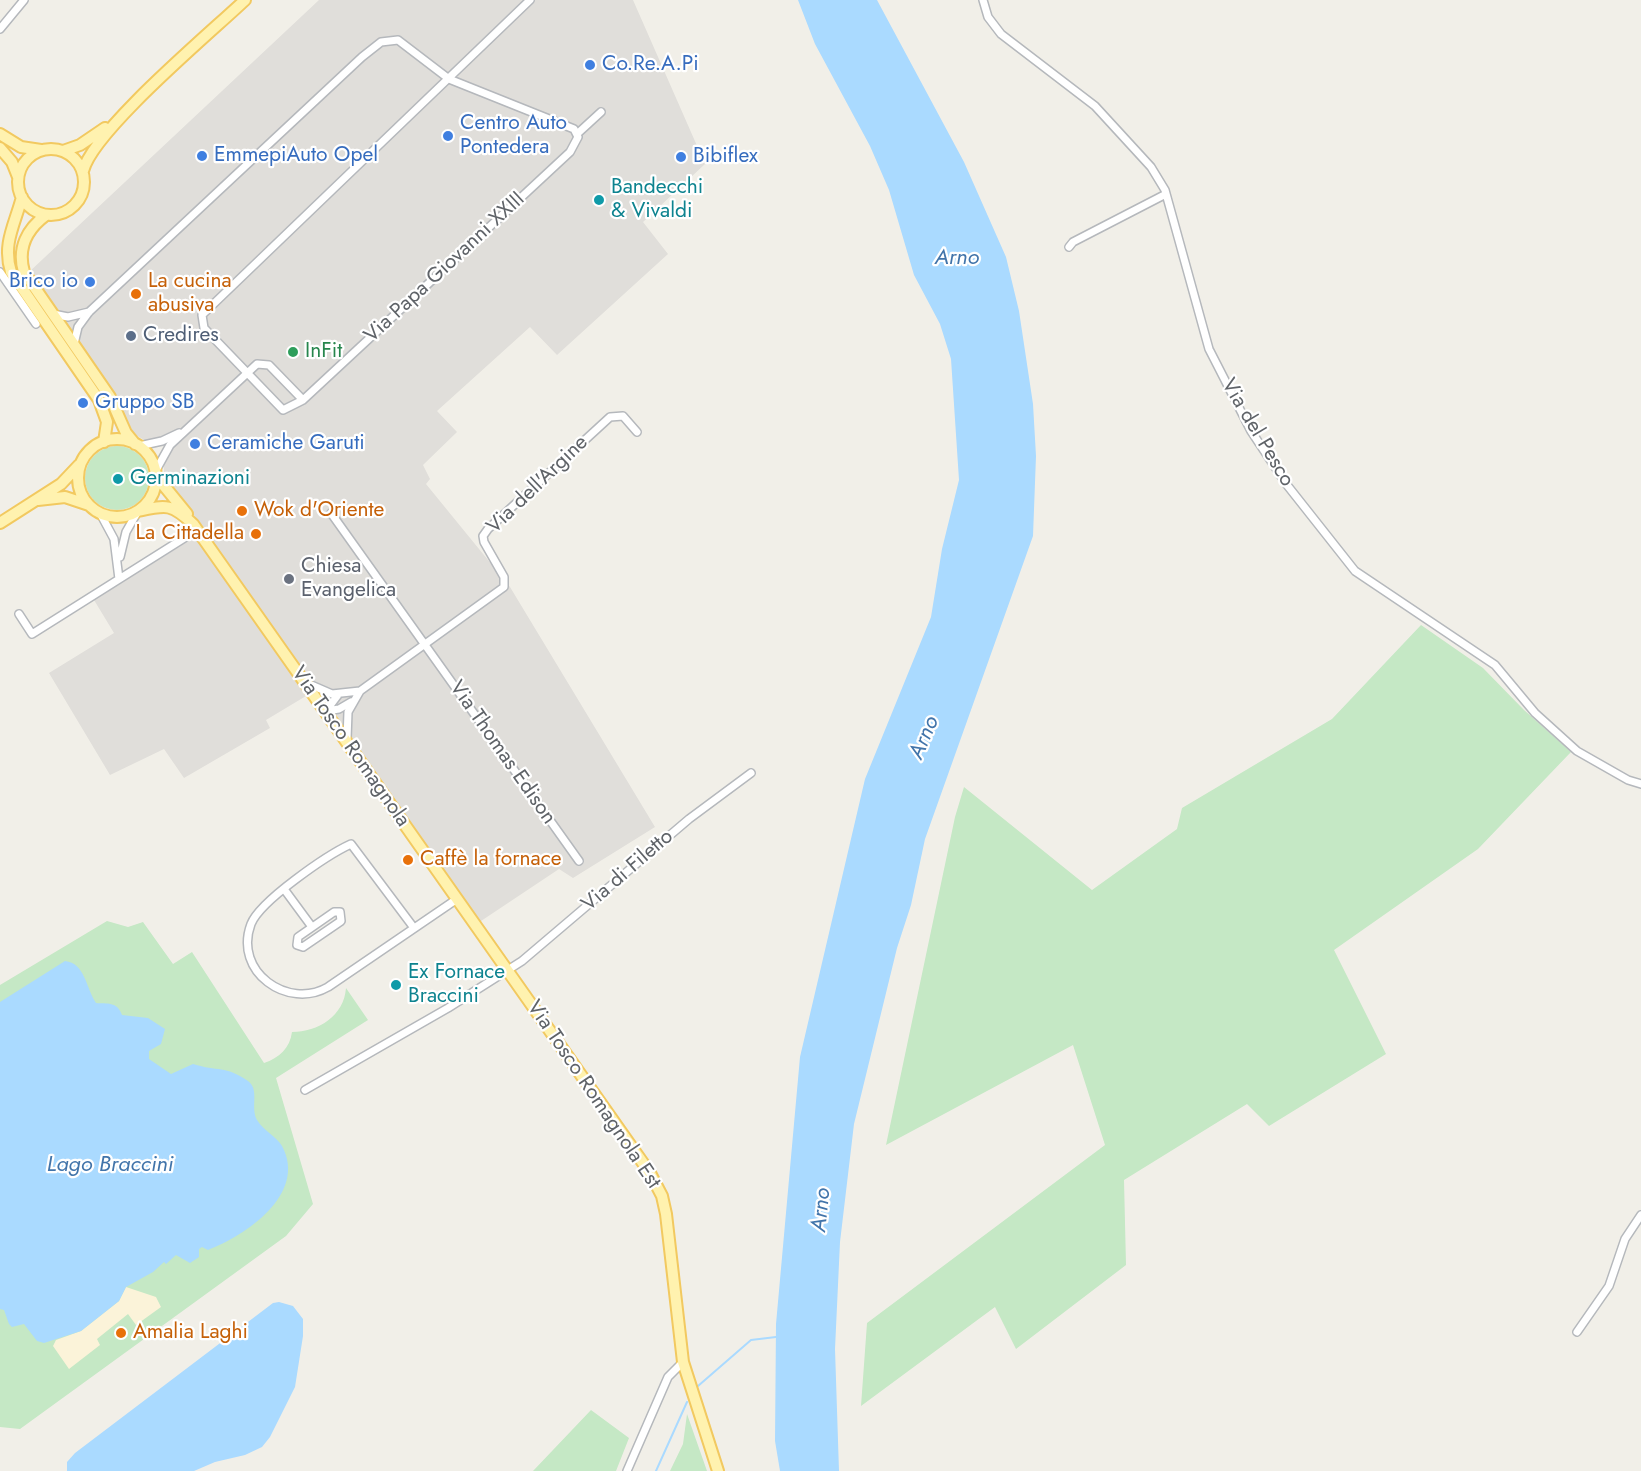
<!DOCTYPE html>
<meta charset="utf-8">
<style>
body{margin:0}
canvas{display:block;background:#f1efe8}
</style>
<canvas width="1641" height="1471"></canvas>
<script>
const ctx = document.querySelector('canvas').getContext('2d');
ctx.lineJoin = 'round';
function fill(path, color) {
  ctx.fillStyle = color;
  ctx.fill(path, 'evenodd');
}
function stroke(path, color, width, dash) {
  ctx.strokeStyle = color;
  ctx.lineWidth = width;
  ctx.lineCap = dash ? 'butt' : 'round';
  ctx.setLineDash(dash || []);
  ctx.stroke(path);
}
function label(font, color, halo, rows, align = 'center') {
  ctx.font = font + ' Jost,sans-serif';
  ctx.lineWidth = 4.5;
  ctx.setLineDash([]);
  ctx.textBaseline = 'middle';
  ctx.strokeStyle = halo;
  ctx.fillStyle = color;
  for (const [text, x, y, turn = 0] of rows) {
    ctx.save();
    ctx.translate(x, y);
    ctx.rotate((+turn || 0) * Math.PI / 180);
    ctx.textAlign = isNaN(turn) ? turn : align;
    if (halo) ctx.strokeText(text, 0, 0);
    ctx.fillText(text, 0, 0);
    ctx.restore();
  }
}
const industrial = new Path2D(`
 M319,0H633L705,164L643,222L668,254L557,355L530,327L437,411L457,432L423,465L430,479L426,484L510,587L655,827L573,878L559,869L472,927L306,696L266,720L270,728L184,778L164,749L110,775L49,673L114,633L94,600L206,530L164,478V463L172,439L146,441L134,434L119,403L28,273Z`);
const green = new Path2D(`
 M85 478a32 32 0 1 1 64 0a32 32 0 1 1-64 0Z
 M1421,625L1483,668L1524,710L1571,752L1478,849L1334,950L1386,1054L1269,1126L1247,1104L1124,1180L1126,1265L1016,1349L995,1307L861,1406L867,1323L1105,1145L1073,1045L886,1145L955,817L964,787L1092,890L1177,829L1182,808L1332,719Z
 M107,921L128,927L143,922L173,964L192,952L264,1063C279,1058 290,1048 292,1032C318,1032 344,1016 346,988L368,1020L276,1078L313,1204L286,1236L20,1429L0,1427V985Z
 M591,1410L629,1438L616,1471H533Z
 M687,1414L707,1471H670L683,1444Z`);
const sand = new Path2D(`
 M126,1287L156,1297L161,1307L136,1325L128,1314L97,1339L100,1345L69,1369L53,1346L56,1340L81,1331L119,1301Z`);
const water = new Path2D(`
 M798,0H877L964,162L1006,257L1019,311L1033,404L1036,456L1033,536L925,839L911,905L897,948L854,1124L840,1242L835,1349L839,1471H780L775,1441L776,1324L800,1057L865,779L931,617L942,549L959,480L951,359L940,324L914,275L889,190L870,146L815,44Z
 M65,961C85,963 86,988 96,1003C107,1004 117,1001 122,1015L148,1018L165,1029L161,1044L149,1051V1059L171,1074L193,1064C218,1072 225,1065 248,1081C260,1090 250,1107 257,1120C264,1131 277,1137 282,1146C308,1194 245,1236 208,1250L202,1247L199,1249V1257L190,1263L176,1255L166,1264L164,1262L153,1272L126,1287L119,1301L81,1331L44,1343L37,1341L24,1324L12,1327L9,1324L4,1310L0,1309V1002Z
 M279,1302L293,1306L303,1319V1336L295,1387L270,1437L262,1447L245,1455L215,1462L194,1471H67V1462L75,1453L273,1303Z`);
const stream = new Path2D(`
 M698,1386L751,1340L776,1337
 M656,1471L687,1402`);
const street = new Path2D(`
 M983,0L988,17L1001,34L1095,106L1151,167L1165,190L1209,349L1251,431L1287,485L1355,571L1495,665L1535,713L1577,751L1628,780L1641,784
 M0,29L24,0
 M577,134L601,112
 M1069,247L1073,242L1166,194
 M0,272L36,324
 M53,314L68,317L89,312
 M74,344L78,327L89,312L362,57L381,42L398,40L449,79L574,129L578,137L570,152L303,400L283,410L204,328L202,315L530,0
 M139,446L162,441L179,433
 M155,472L170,445L257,364L269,365L303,400
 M100,513L114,539L119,579
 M331,513L579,861
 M120,557L126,532L138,511
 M19,614L32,634L189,535
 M309,684L332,694L360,691
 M326,711L339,709L351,702
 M326,711L338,695
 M347,739L348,712L360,691L504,587V577L484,542L483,536L488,529L610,417L623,416L637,432
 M284,889L312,927
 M334,912H340L341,921L303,947L297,945L298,937Z
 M414,928L351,844C327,855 260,901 251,924C233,972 288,1010 328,987L457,899
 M305,1090L448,1008L522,961L689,819L751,773
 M1577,1332L1609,1286L1625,1239L1641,1215
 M627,1471L668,1377L683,1362`);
const primary = new Path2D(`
 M0,134L21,147L41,150
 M0,148L12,162L18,177
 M18 182a33 33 0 1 1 66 0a33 33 0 1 1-66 0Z
 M63,151L80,145L105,128
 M83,171C93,131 209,34 245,0
 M22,197C15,224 2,244 11,272L99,400L107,422L104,442
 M46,215C27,229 17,248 24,272L110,397L126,433L135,444
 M78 478a39 39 0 1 1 78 0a39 39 0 1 1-78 0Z
 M156,476L187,514
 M38,500L65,497L89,505
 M138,511C166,505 171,503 193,524L650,1173L662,1196L666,1214L683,1362L718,1471
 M0,523L61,484L79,465`);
const markers = [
 [590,65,6,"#3f7fe0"],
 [448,136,6,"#3f7fe0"],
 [202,156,6,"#3f7fe0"],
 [681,157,6,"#3f7fe0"],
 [599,200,6,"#0f9aa8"],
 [90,282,6,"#3f7fe0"],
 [136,294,6,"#e8710a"],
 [131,336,6,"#5c6f8a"],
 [293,352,6,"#2e9e5b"],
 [83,403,6,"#3f7fe0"],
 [195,444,6,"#3f7fe0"],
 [118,479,6,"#0f9aa8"],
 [242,511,6,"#e8710a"],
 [256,534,6,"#e8710a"],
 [289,579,6,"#6b7280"],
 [408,860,6,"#e8710a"],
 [396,985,6,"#0f9aa8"],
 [121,1333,6,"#e8710a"]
];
const shopNames = [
 ["Co.Re.A.Pi",602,65],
 ["Centro Auto",460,124],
 ["Pontedera",460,148],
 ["EmmepiAuto Opel",214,156],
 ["Bibiflex",693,157],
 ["Brico io",78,282,"right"],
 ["Gruppo SB",95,403],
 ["Ceramiche Garuti",207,444]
];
const cultureNames = [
 ["Bandecchi",611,188],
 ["& Vivaldi",611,212],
 ["Germinazioni",130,479],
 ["Ex Fornace",408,973],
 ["Braccini",408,997]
];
const streetNames = [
 ["Via Papa Giovanni XXIII",445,268,-43],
 ["Via del Pesco",1257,433,59],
 ["Via dell'Argine",538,485,-44],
 ["Via Tosco Romagnola",350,747,55],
 ["Via Thomas Edison",502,753,55],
 ["Via di Filetto",628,871,-41],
 ["Via Tosco Romagnola Est",593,1095,56]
];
const foodNames = [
 ["La cucina",148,282],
 ["abusiva",148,306],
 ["Wok d'Oriente",254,511],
 ["La Cittadella",244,534,"right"],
 ["Caffè la fornace",420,860],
 ["Amalia Laghi",133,1333]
];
const serviceNames = [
 ["Credires",143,336]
];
const leisureNames = [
 ["InFit",305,352]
];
const worshipNames = [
 ["Chiesa",301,567],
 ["Evangelica",301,591]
];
const waterNames = [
 ["Arno",957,259],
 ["Arno",925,738,-67],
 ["Lago Braccini",110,1166],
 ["Arno",822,1210,-84]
];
fill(industrial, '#e0deda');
fill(green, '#c5e8c5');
fill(sand, '#fbf3d9');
fill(water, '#aadaff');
stroke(stream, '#aadaff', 2);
stroke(street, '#b5b8bc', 10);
stroke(primary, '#f2c960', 14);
stroke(street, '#fff', 7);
stroke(primary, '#fff2af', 10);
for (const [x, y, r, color] of markers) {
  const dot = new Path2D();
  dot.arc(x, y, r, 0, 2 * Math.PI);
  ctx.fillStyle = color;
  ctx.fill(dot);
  stroke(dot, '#fff', 2);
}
label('21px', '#366cbe', '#fff', shopNames, 'left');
label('21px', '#0d838f', '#fff', cultureNames, 'left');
label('21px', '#5f6368', '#fff', streetNames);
label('21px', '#c56008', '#fff', foodNames, 'left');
label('21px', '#4e5e75', '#fff', serviceNames, 'left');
label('21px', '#27864d', '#fff', leisureNames, 'left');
label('21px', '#5b616d', '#fff', worshipNames, 'left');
label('italic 22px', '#4174aa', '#fff', waterNames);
</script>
